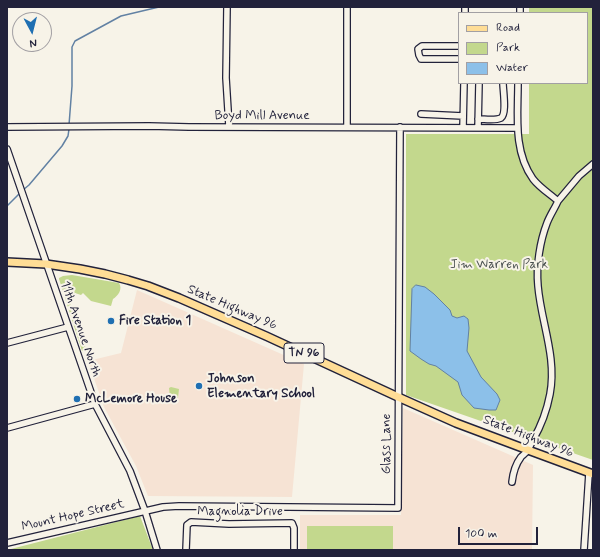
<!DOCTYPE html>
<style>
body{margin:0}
#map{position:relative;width:600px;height:557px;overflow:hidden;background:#f7f3e8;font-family:Mynerve,sans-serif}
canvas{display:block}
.frame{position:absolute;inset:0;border:8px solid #22223b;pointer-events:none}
.legend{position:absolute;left:458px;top:12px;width:130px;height:72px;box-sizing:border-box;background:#f7f3e8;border:1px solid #a29fa3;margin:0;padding:5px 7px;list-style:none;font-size:12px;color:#22223b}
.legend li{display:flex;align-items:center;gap:8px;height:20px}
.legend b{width:20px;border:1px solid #a29fa3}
.north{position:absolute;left:12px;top:12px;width:40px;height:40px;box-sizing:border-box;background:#f7f3e8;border:1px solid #a29fa3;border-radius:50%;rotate:173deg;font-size:11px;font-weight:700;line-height:16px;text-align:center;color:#22223b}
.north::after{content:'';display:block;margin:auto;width:14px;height:18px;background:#1f6fb2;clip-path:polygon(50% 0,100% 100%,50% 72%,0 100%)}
.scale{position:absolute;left:458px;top:527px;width:80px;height:18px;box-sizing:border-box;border:2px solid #22223b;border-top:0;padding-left:5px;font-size:12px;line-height:14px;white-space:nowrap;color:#22223b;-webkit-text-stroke:3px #f7f3e8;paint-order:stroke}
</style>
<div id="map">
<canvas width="600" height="557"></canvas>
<div class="frame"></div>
<ul class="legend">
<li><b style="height:5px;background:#ffdd96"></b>Road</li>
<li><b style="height:11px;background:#c3d88d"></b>Park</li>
<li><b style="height:11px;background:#8cc0e9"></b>Water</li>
</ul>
<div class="north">N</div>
<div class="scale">100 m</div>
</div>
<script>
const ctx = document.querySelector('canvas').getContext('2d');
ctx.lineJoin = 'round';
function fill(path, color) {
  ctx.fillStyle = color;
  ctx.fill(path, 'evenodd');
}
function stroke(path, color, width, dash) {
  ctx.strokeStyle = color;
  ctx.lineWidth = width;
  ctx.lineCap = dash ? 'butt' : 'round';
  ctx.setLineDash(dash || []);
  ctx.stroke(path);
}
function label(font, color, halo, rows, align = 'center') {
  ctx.font = font + ' Mynerve,sans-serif';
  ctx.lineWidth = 4;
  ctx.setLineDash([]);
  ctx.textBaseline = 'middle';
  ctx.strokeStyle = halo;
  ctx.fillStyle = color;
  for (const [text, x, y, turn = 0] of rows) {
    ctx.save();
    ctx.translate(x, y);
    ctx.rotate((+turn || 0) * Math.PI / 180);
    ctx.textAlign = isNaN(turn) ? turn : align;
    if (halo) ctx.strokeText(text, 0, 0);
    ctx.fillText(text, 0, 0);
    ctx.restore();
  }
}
const built = new Path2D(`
 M137,290L304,364L292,497L148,496L136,466L104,407L88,361L121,353Z
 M403,408L533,465L532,550H300V515H401Z`);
const green = new Path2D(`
 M529,7H593V460L406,395V134H529V83H587V13H529Z
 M72,275L119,283C123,289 118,296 113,299L111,306L91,301L83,293L81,295L75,293L69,308V310L73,311L86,349L82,351L59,279V278L63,276Z
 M171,387L179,389L178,398H170L169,388Z
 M140,516L153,550H7Z
 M307,526H393V550H307Z`);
const water = new Path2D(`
 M416,285L425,287L434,294L450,310L452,316L457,318L464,316L468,319L469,328L467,351L481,377L497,394L500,400L496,410H489L474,408L462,395L458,382L436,366L429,364L421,359L410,351L412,289Z`);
const stream = new Path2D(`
 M69,125L72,86V47L75,41L121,16L159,7
 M23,190L29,185L62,146L68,136L69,129
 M7,206L20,193`);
const minor = new Path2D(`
 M227,7L226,78L229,126
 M465,13V7
 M520,13V7
 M459,46H422L418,49L419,55L421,59H459
 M421,114L463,116
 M478,119C485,119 495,121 501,118C507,114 503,90 503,83
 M7,127L149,126L189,127L517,128
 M347,127V7
 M463,128L464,83
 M478,128L479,83
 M7,149L95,404L130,471L145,511L157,550
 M558,201L579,176L593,164
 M7,343L68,327
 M7,428L95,404
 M512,482C513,473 515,465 521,457C523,455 526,453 527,451C530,448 531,443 533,440C541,426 547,410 550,394C557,357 541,322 538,286C536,266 540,241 547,223C550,215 555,208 558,201C550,194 540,188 533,179C513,151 518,115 518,83
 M7,543L163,507L179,506L398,508L400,127
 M186,550L187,525L191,522L229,524L292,523L294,528V550
 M584,550L589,473`);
const major = new Path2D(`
 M7,262L46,264L80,269L105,274L128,280L148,286L179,298L266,336L398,397L456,423L528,450L593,474`);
const markers = [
 [111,321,4,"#1f6fb2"],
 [199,386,4,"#1f6fb2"],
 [77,399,4,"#1f6fb2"]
];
const shields = [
 [304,353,40]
];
const shieldNames = [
 ["TN 96",304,353]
];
const streetNames = [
 ["Boyd Mill Avenue",262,116],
 ["State Highway 96",232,308,23],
 ["11th Avenue North",80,329,71],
 ["State Highway 96",528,437,21],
 ["Glass Lane",387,444,-90],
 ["Magnolia Drive",240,512],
 ["Mount Hope Street",73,516,-13]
];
const parkNames = [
 ["Jim Warren Park",499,265]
];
const poiNames = [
 ["Fire Station 1",119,321],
 ["Johnson",207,379],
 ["Elementary School",207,394],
 ["McLemore House",85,399]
];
fill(built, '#f6e3d4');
fill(green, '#c3d88d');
fill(water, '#8cc0e9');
stroke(water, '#6281a3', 1);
stroke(stream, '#6281a3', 1.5);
stroke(minor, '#22223b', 8);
stroke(major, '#22223b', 10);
stroke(minor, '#f7f3e8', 5.5);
stroke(major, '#ffdd96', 7);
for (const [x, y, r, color] of markers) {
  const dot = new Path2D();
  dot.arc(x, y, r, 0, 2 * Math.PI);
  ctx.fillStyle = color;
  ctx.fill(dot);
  stroke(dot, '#f7f3e8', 1.5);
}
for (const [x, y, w] of shields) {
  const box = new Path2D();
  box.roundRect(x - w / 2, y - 10, w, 20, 3);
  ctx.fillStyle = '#f7f3e8';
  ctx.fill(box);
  stroke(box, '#22223b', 1);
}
label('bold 12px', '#22223b', null, shieldNames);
label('13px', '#22223b', '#f7f3e8', streetNames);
label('13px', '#4a5050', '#f7f3e8', parkNames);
label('bold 13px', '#22223b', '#f7f3e8', poiNames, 'left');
</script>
